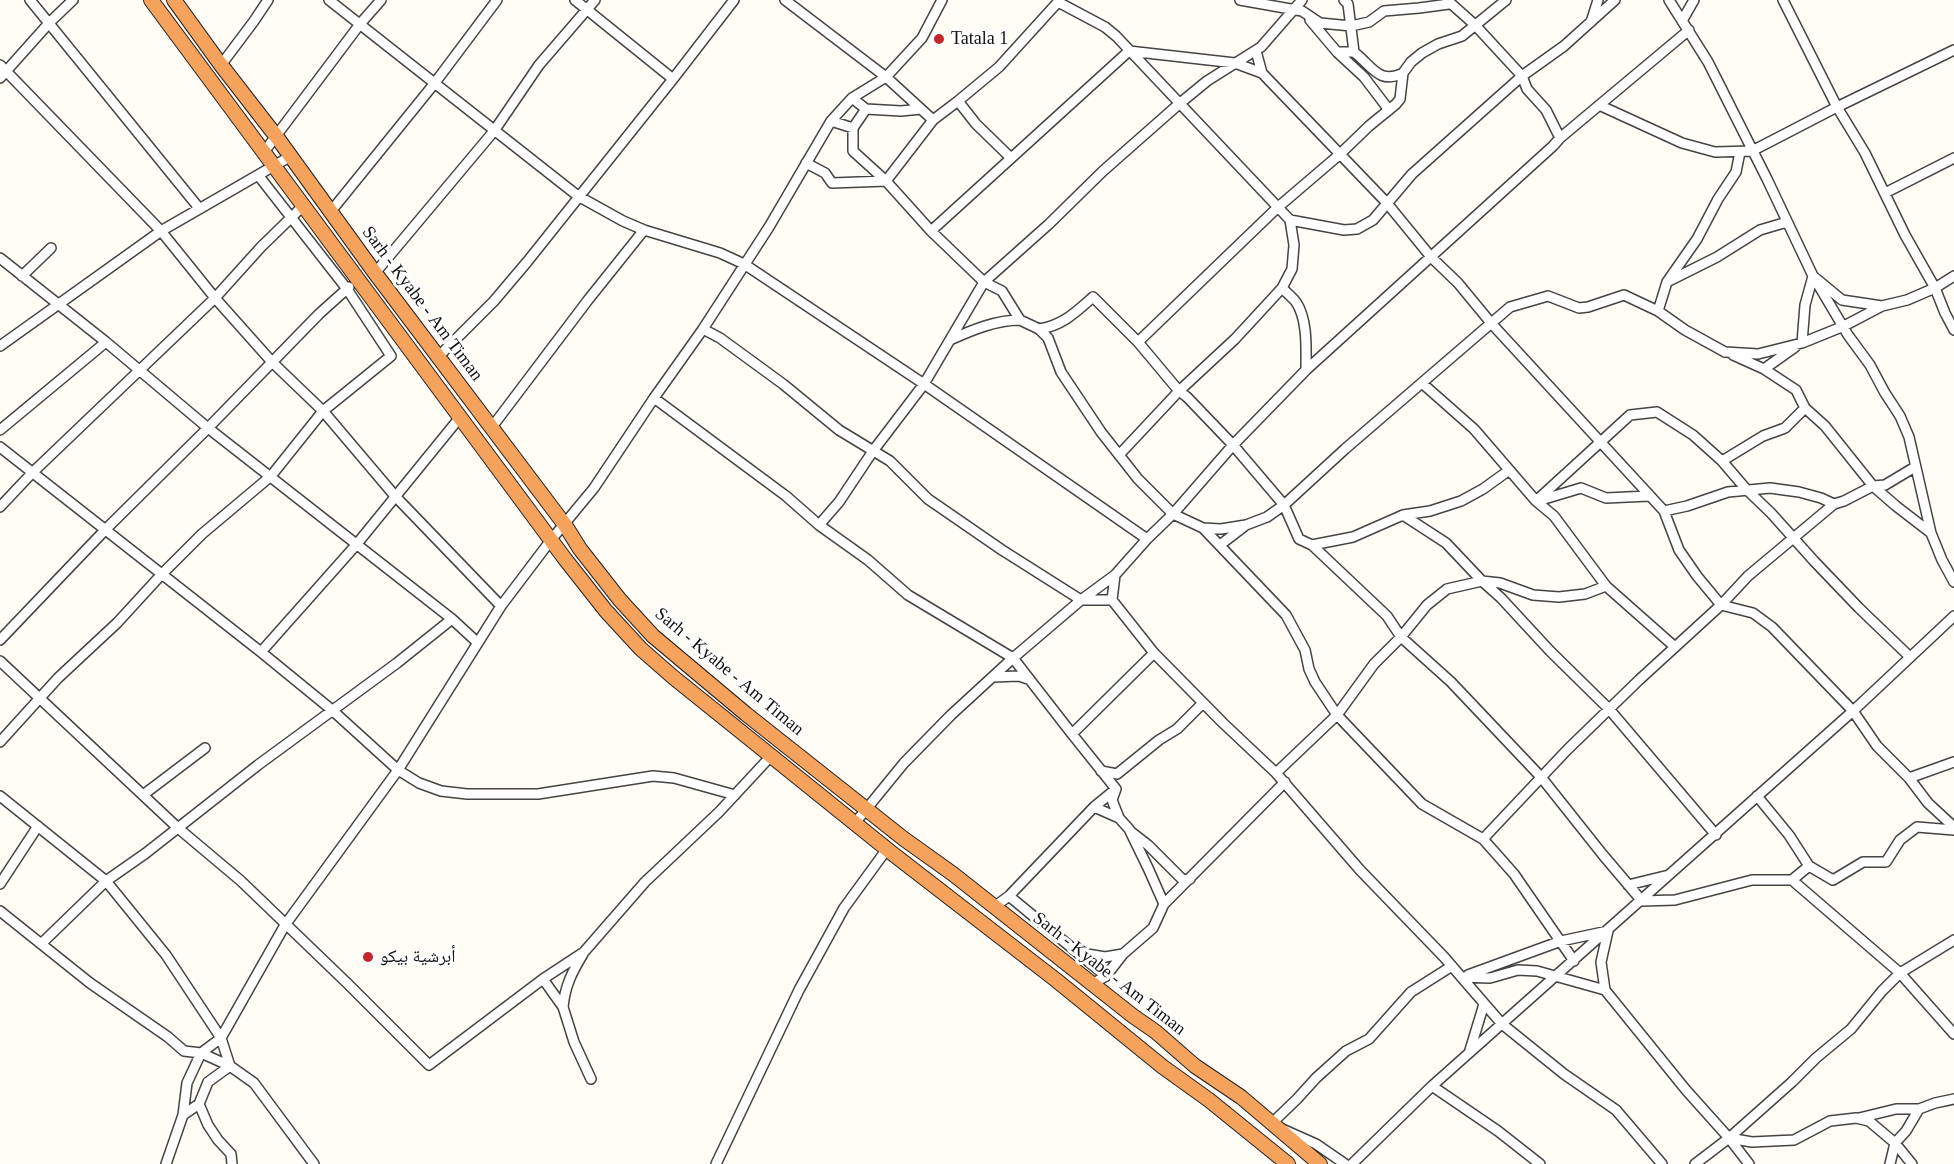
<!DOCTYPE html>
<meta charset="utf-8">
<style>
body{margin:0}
canvas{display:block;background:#fffdf5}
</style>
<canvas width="1954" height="1164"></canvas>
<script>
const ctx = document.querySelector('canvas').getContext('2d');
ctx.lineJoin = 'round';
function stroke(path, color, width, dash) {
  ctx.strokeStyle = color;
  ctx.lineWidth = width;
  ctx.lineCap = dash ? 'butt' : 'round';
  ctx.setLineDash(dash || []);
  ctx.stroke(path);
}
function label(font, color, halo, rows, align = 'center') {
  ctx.font = font + ' "Times New Roman","Noto Naskh Arabic",serif';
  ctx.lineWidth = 6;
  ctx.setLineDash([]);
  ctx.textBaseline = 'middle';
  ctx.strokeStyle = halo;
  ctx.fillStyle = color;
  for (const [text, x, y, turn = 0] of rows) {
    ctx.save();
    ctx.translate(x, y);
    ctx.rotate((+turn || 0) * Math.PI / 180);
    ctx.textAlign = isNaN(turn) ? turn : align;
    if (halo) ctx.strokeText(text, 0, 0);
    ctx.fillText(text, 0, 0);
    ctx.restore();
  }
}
const minor = new Path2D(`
 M30,0L199,208
 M329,0L578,196L623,221L644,230L720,253L744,264L924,384L1147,539
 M575,0L673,79
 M785,0L886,77L933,120
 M1240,0L1302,11L1320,23L1351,26L1369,22L1384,11L1419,8L1449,4
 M1344,0L1348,4L1354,52
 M1447,0L1475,25L1522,76L1527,89L1546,110L1560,138
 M1669,0L1708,62L1767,179L1813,276L1848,335L1870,365L1885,393L1900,416L1909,437L1931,533L1942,560L1954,582
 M1783,0L1837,107L1865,153L1905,235L1935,288L1945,313L1954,330
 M1310,20L1337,52L1364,77L1389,110
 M1682,21L1694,0
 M1591,22L1598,0
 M1256,51L1262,73
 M1337,52H1354C1372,66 1379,85 1403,73
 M0,65L161,231L215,298L272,362L323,411L395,496L501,606
 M221,65L254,21L268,0
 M0,78L50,22L73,0
 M852,98L866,109L901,111L921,109
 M958,101L999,67L1058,2L1105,27L1116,36L1290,220L1294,245L1292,269L1282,288L1235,339L1179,391L1119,455
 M1599,105L1682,143L1715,152L1752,151L1837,107L1954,50
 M866,109L853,128V151L886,181L931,231L984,282L1002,291L1020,320L1039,329L1048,338L1061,372L1101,432L1138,479L1173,514L1203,528L1286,615L1305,650L1309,669L1315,682L1337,715L1422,804L1483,839L1514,874L1574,961
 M831,121L853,128
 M264,152L360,24L381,0
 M806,163L825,173L832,183L886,181
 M886,181L933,120L958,101L976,124L1011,158
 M1885,193L1954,158
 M332,210L434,84L497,0
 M1290,220L1344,230L1357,229L1373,220L1412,174L1522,76L1564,46L1615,0
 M931,231L1129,51L1235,63L1262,73L1386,202L1431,257L1458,283L1491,323L1664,511L1679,550L1697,576L1721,605L1753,613L1772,627L1853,711L1877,746L1909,778L1928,803L1954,827
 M0,258L106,342L208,428L452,619L478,643
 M375,273L494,131L539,65L595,0
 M22,276L51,248
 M1669,281L1717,257L1760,230L1787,222
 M1282,288C1287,293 1292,297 1296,302C1308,320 1306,349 1306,370
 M1658,311L1667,282L1697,239L1718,199L1736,172L1740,152
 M703,329L720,338L783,384L839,430L890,461L928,499L1002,550L1081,600H1112
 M1039,329C1062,326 1076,312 1093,297L1138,342L1179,391L1187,397L1233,445L1284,505L1299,539L1312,545L1387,616L1401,637L1451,682L1541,777L1603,855L1642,901L1675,900L1752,880H1792L1900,973L1954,1034
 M950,340C972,330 996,320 1020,320
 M1138,342L1277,208L1339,155L1369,126L1396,104L1400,99L1403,73L1411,62L1422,53L1438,44L1462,36L1506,0
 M1802,343L1805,305L1813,276L1842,300L1882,306
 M0,346L161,231L291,156
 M1733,355L1764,369L1796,390L1805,408L1825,426L1873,486L1896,506L1931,533
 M439,356L494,301L527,262L673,79L734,0
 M1764,369L1795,347
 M1423,384L1474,429L1536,501L1554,516L1606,586L1675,647
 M654,398L786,496L819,525L868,560L908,595L1013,658L1072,734L1154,653
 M492,427L588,300L644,230
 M0,430L106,342
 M0,447L261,652L332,710L398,770L419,783L441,791L467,794H538L653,776L674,778L735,795
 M1722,461L1763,436L1785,428L1805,408
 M1541,500L1581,488L1606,498L1649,496
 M1536,501L1630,415L1657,412L1693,435L1722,461L1746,489L1771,513L1814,561L1859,608L1910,657
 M0,507L32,473L215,298L261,247L304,205
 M1664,511L1687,506L1728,492L1770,488L1799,492L1821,498L1834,504
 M1403,515L1446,543L1482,581L1501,598L1550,651L1609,709L1716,835
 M819,525L839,502L873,451L924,384L984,282L1049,224L1103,171L1179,104L1207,81L1261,47L1302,0
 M1203,528L1221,529L1246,525
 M1220,545L1246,525L1267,517L1284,505L1345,449L1510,307L1548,296L1579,308L1588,307L1624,295L1658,311L1685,330L1725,352L1758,354L1802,343L1844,326L1882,306L1907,300L1935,288L1954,276
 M1312,545L1353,537L1403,515L1430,511L1461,501L1483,489L1508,471
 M1115,575L1112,600L1154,653L1223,723L1276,773L1360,870L1444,957L1502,1024L1564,1074L1616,1110L1662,1164
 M0,640L106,529L208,428L319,314L349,287
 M261,652L356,545L461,416
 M0,661L178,828L241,881L348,984L429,1065L543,979L584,952L645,882L719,812L771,756
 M992,677L1019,676L1028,679
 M1072,734L1116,789
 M0,742L58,678L117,623L161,575L202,534L271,476L323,411L391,356L347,289L258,175
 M1101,771L1117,774L1159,740L1177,729L1203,703
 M1276,773L1337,715L1374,664L1401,637L1427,605L1447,589L1482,581L1500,583L1533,595L1559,597L1585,594L1606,586
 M1909,778L1954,762
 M1116,789L1112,800L1119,818L1129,829L1148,868L1164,904
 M143,795L205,748
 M0,796L106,881L166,955L221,1038L230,1066
 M1757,796L1789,835L1809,866L1833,880L1863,862H1886L1900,840L1917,827L1954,830
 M1094,807L1119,818
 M855,823L904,763L951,715L1013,658L1081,600L1115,575L1147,539L1173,514L1233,445L1306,370L1553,146L1560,138L1689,30
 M1130,831L1148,845L1183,880L1190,879
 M1483,839L1567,750L1639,680L1721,605L1748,576L1834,504L1844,501L1873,486L1885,485L1915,467
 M1792,880L1809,866
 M0,884L38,826
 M1628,885L1669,875
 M1009,896L1106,976
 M994,907L1009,896L1094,807L1116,789
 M0,911L90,983L168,1037L184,1051L201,1053L230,1066L254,1083L314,1164
 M41,944L106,881L146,853L258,765L397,663L452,619
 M1081,953L1105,957L1123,954
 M1468,975L1561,941L1608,931L1601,962L1605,990
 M1461,977L1490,978L1518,970L1537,971L1605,990L1686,1090L1729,1138L1749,1164
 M543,979L563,1007L574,1042L591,1079
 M1092,984L1106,976L1123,954L1153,928L1164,904L1285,782
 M563,1007C565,986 572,972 583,954
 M1470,1050L1484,1004
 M1432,1086L1498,1131L1540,1164
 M199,1104L208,1125L218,1140L231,1154L232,1164
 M183,1115L199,1104L208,1082L230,1066
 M1859,1118L1896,1109H1919
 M1729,1138L1752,1142L1794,1140L1830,1121L1856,1118L1869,1121L1895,1143L1912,1164
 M166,1164L183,1115L187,1083L201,1053L221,1038L285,925L398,770L501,606L551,540L594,488L654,398L703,329L769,227L831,121L852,98L886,77L922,38L942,0
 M716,1164L799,990L844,908L887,849
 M1345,1164L1316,1144L1271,1124L1297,1099L1316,1078L1346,1051L1369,1039L1411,992L1452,966
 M1352,1164L1432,1086L1853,711L1954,616
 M1695,1164L1729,1138L1792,1082L1816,1058L1851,1029L1882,991L1900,973L1954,940
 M1890,1164L1895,1143L1906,1131L1919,1109L1935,1103L1954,1099`);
const highway = new Path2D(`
 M151,0L565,559L606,611L641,649L673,677L893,854L1056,980L1163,1067L1209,1100L1288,1164
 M174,0L221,65L276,136L375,273L565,525L580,549L620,600L653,636L746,714L904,839L953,874L1133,1016L1156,1032L1195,1066L1241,1097L1320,1164`);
const markers = [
 [939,39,6,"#c4262e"],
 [368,957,6,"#c4262e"]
];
const poiNames = [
 ["Tatala 1",951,39],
 ["أبرشية بيكو",380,957]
];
const streetNames = [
 ["Sarh - Kyabe - Am Timan",422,304,53],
 ["Sarh - Kyabe - Am Timan",729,672,40],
 ["Sarh - Kyabe - Am Timan",1109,974,38]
];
stroke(minor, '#444', 12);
stroke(highway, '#222', 16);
stroke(minor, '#fff', 9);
stroke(highway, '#f5a25d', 14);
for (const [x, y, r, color] of markers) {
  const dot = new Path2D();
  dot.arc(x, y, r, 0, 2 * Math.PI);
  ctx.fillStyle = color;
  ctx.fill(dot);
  stroke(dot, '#fff', 2);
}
label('18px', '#111', '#fff', poiNames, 'left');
label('18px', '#111', '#fff', streetNames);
</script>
